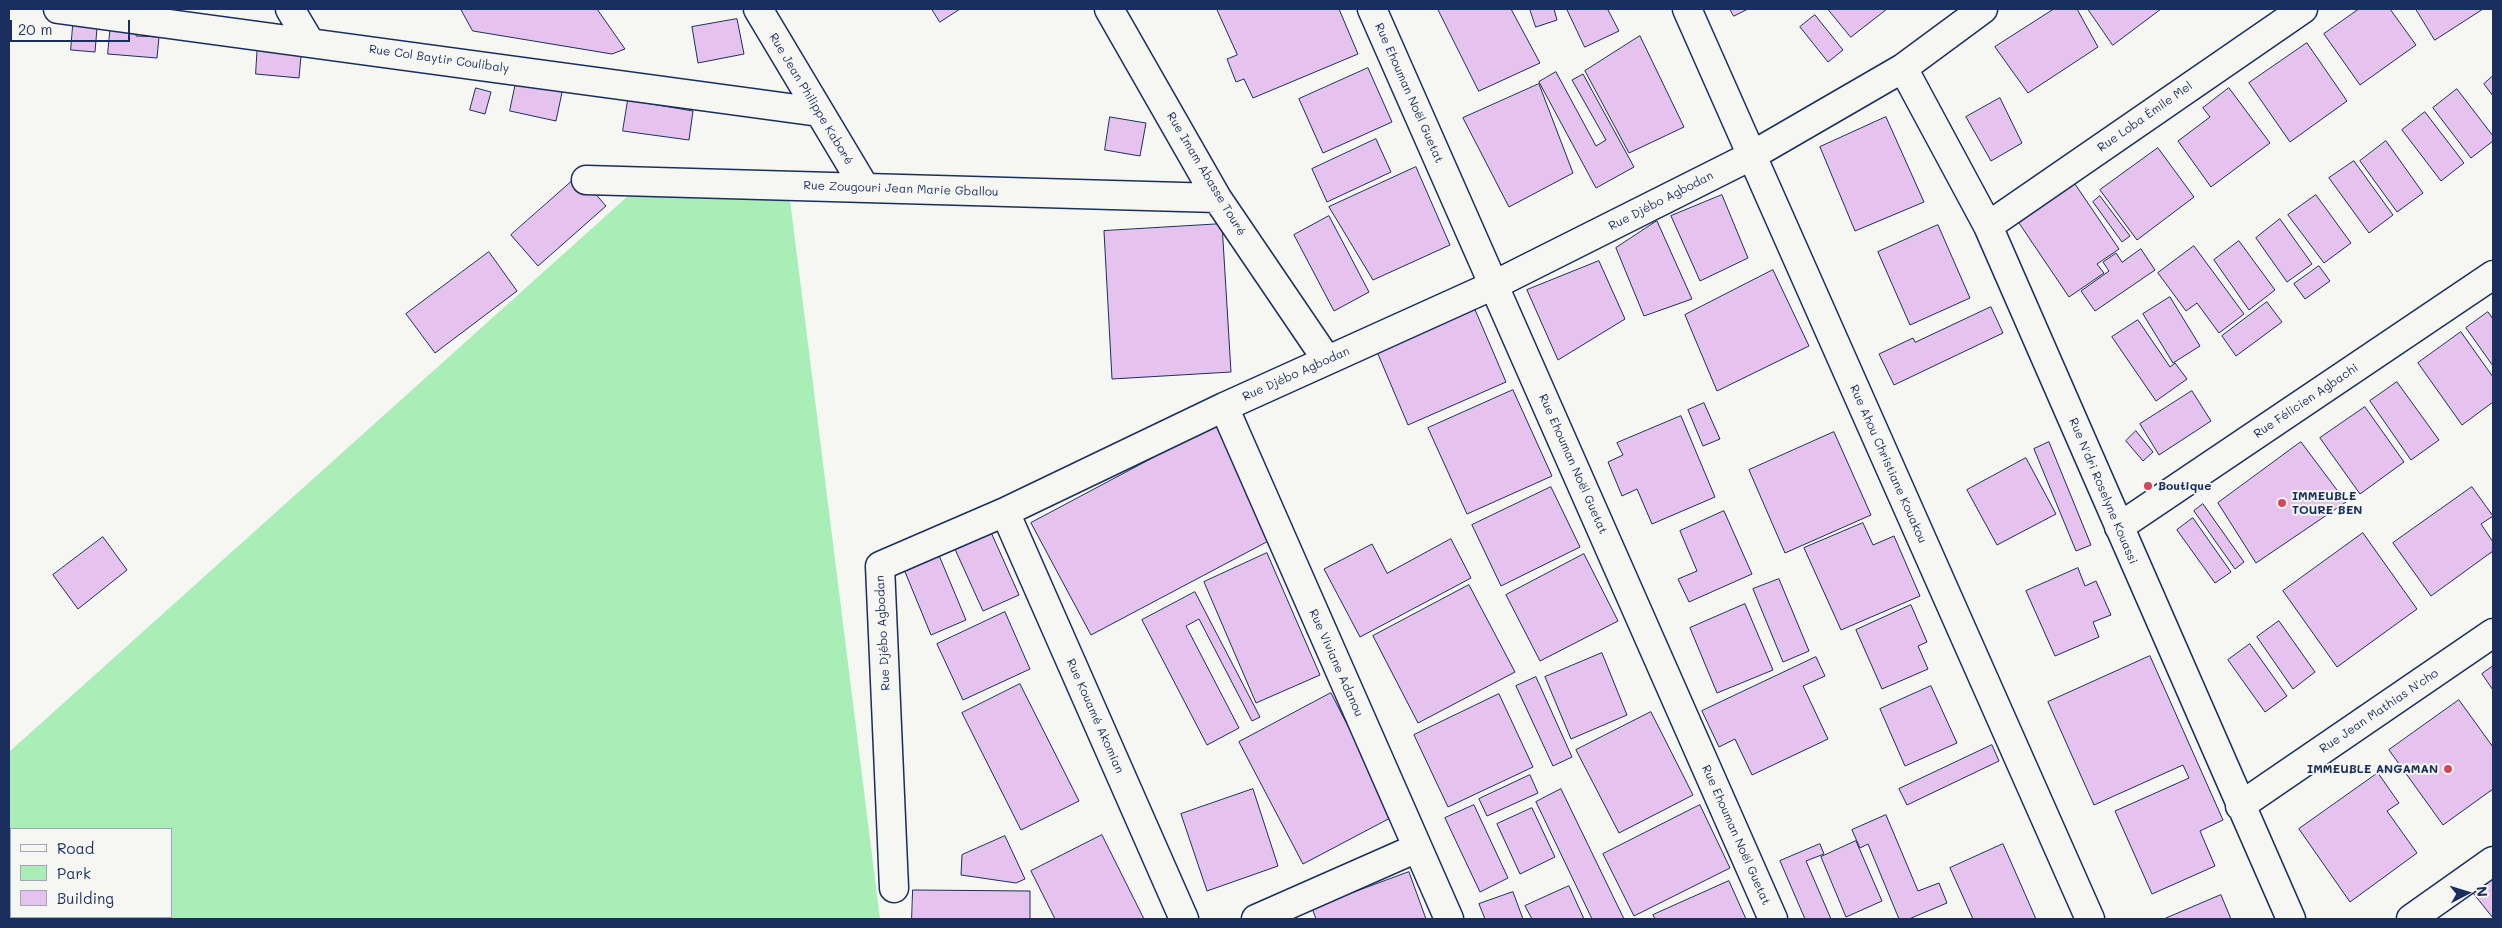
<!DOCTYPE html>
<meta charset="utf-8">
<style>
body{margin:0}
#map{position:relative;width:2502px;height:928px;overflow:hidden;background:#f6f6f2;font-family:Mali,sans-serif}
canvas{display:block}
.frame{position:absolute;inset:0;border:10px solid #1b2f5e;pointer-events:none}
.legend{position:absolute;left:10px;top:828px;width:162px;height:90px;box-sizing:border-box;background:#f6f6f2;border:1px solid #9ea6b7;margin:0;padding:6px 9px;list-style:none;font-size:15px;color:#1b2f5e}
.legend li{display:flex;align-items:center;gap:10px;height:25px}
.legend b{width:25px;border:1px solid #9ea6b7}
.north{position:absolute;left:2442px;top:868px;width:50px;height:50px;-webkit-text-stroke:4px #f6f6f2;paint-order:stroke;rotate:85deg;font-size:14px;font-weight:700;line-height:20px;text-align:center;color:#1b2f5e}
.north::after{content:'';display:block;margin:auto;width:18px;height:22px;background:#1b2f5e;clip-path:polygon(50% 0,100% 100%,50% 72%,0 100%)}
.scale{position:absolute;left:10px;top:20px;width:120px;height:22px;box-sizing:border-box;border:2px solid #1b2f5e;border-top:0;padding-left:6px;font-size:15px;line-height:18px;white-space:nowrap;color:#1b2f5e;-webkit-text-stroke:4px #f6f6f2;paint-order:stroke}
</style>
<div id="map">
<canvas width="2502" height="928"></canvas>
<div class="frame"></div>
<ul class="legend">
<li><b style="height:6px;background:#f6f6f2"></b>Road</li>
<li><b style="height:14px;background:#a9edb7"></b>Park</li>
<li><b style="height:14px;background:#e5c3ee"></b>Building</li>
</ul>
<div class="north">N</div>
<div class="scale">20 m</div>
</div>
<script>
const ctx = document.querySelector('canvas').getContext('2d');
ctx.lineJoin = 'round';
function fill(path, color) {
  ctx.fillStyle = color;
  ctx.fill(path, 'evenodd');
}
function stroke(path, color, width, dash) {
  ctx.strokeStyle = color;
  ctx.lineWidth = width;
  ctx.lineCap = dash ? 'butt' : 'round';
  ctx.setLineDash(dash || []);
  ctx.stroke(path);
}
function label(font, color, halo, rows, align = 'center') {
  ctx.font = font + ' Mali,sans-serif';
  ctx.lineWidth = 4;
  ctx.setLineDash([]);
  ctx.textBaseline = 'middle';
  ctx.strokeStyle = halo;
  ctx.fillStyle = color;
  for (const [text, x, y, turn = 0] of rows) {
    ctx.save();
    ctx.translate(x, y);
    ctx.rotate((+turn || 0) * Math.PI / 180);
    ctx.textAlign = isNaN(turn) ? turn : align;
    if (halo) ctx.strokeText(text, 0, 0);
    ctx.fillText(text, 0, 0);
    ctx.restore();
  }
}
const green = new Path2D(`
 M628,196L790,200L880,919H9V752ZM11,829H171V917H11Z`);
const building = new Path2D(`
 M461,9H597L625,49L612,54L473,31Z
 M932,9H960L940,22Z
 M1217,9H1339L1358,54L1253,98L1244,79L1236,82L1227,59L1237,55Z
 M1438,9H1511L1540,63L1479,91Z
 M1530,9H1554L1557,20L1536,27Z
 M1567,9H1611L1608,10L1619,31L1585,47Z
 M1730,9H1748L1734,16Z
 M1828,9H1887L1851,37Z
 M2054,9H2077L2098,47L2028,93L1995,47Z
 M2088,9H2161L2113,45Z
 M2359,9H2390L2416,45L2360,85L2324,34Z
 M2416,9H2483L2435,40Z
 M74,14L98,16L95,52L71,50Z
 M1815,15L1843,50L1828,62L1800,27Z
 M737,19L744,54L698,63L692,27Z
 M111,23L137,25L136,36L159,37L157,58L108,54Z
 M1640,36L1684,127L1629,153L1585,71Z
 M258,41L302,45L299,78L256,74Z
 M2307,43L2347,101L2290,142L2249,83Z
 M1368,68L1392,122L1323,153L1299,99Z
 M1556,72L1596,146L1606,140L1572,80L1583,74L1634,167L1596,188L1539,82Z
 M518,73L564,83L556,121L510,111Z
 M2493,76V96L2484,84Z
 M1539,84L1573,173L1509,207L1463,118Z
 M476,88L491,92L485,114L470,110Z
 M2229,88L2270,143L2211,187L2178,141L2210,117L2203,108Z
 M2457,89L2493,136V141L2471,158L2433,108Z
 M2000,98L2022,143L1991,161L1966,117Z
 M628,100L693,111L689,140L623,131Z
 M2425,112L2464,163L2441,181L2402,130Z
 M1110,117L1146,123L1140,156L1105,150Z
 M1886,117L1924,202L1855,231L1820,147Z
 M1376,139L1391,172L1327,202L1312,169Z
 M2386,141L2423,193L2397,212L2360,161Z
 M2158,148L2194,197L2137,240L2100,190Z
 M2354,161L2393,215L2369,233L2329,178Z
 M1416,167L1450,245L1373,280L1329,207Z
 M579,175L606,206L538,266L511,235Z
 M2075,184L2119,249L2097,264L2104,273L2069,297L2019,223Z
 M1722,195L1748,258L1700,281L1671,216Z
 M2316,195L2351,243L2324,263L2288,215Z
 M2100,196L2130,236L2122,242L2093,202Z
 M1329,216L1369,292L1334,311L1294,235Z
 M2280,219L2312,264L2287,282L2256,238Z
 M1657,221L1692,299L1644,316L1616,248Z
 M1222,224L1231,372L1112,379L1104,231Z
 M1938,225L1970,298L1910,325L1878,252Z
 M2239,241L2275,290L2249,310L2214,260Z
 M2194,246L2244,314L2219,333L2197,303L2186,311L2158,273Z
 M2141,249L2155,270L2095,311L2081,291L2109,271L2103,262L2116,253L2122,262Z
 M489,252L517,291L435,353L406,314Z
 M1599,261L1625,319L1558,360L1527,290Z
 M2319,266L2330,281L2305,299L2294,284Z
 M1773,270L1809,346L1717,391L1685,315Z
 M2170,297L2200,346L2173,363L2143,314Z
 M2267,302L2282,322L2236,356L2222,336Z
 M1473,305L1506,382L1408,425L1375,347Z
 M1991,307L2003,333L1894,385L1879,354L1913,338L1915,342Z
 M2488,312L2493,319V366L2466,328Z
 M2138,320L2170,367L2175,363L2187,379L2156,401L2112,337Z
 M2461,332L2493,377V402L2462,425L2418,363Z
 M2397,382L2439,440L2411,460L2370,401Z
 M1513,390L1552,476L1467,514L1428,428Z
 M2192,391L2211,421L2159,455L2140,424Z
 M1704,403L1720,439L1703,446L1688,410Z
 M2365,407L2404,462L2360,494L2320,438Z
 M1681,416L1715,497L1652,524L1637,489L1622,496L1608,462L1623,455L1617,443Z
 M1217,424L1276,537L1091,635L1031,523Z
 M2136,431L2153,452L2143,461L2126,441Z
 M1834,432L1871,515L1785,553L1749,470Z
 M2049,442L2091,545L2076,551L2034,449Z
 M2301,442L2346,502L2256,563L2218,503Z
 M2026,458L2056,514L1997,545L1967,490Z
 M1551,487L1580,547L1501,586L1472,525Z
 M2472,487L2493,516L2481,524L2493,542V551L2431,596L2393,543Z
 M2203,504L2244,562L2235,569L2194,511Z
 M1724,511L1752,574L1689,602L1678,579L1697,571L1680,531Z
 M2193,518L2231,572L2215,583L2177,530Z
 M1863,523L1873,545L1894,536L1920,596L1841,630L1804,548Z
 M990,530L1019,595L983,611L954,547Z
 M2363,533L2417,609L2337,667L2283,591Z
 M103,537L127,570L78,609L53,575Z
 M1451,539L1471,578L1360,637L1324,569L1372,544L1387,573Z
 M938,553L966,620L931,635L903,567Z
 M1267,553L1320,675L1256,703L1204,582Z
 M1584,554L1618,621L1540,661L1506,595Z
 M2078,568L2085,586L2096,581L2111,615L2093,622L2099,637L2055,656L2026,591Z
 M1779,579L1809,651L1783,662L1753,589Z
 M1469,585L1515,672L1418,723L1373,636Z
 M1195,592L1260,717L1252,721L1199,619L1186,626L1239,728L1207,745L1142,620Z
 M1745,604L1773,670L1717,693L1690,628Z
 M1911,605L1927,642L1918,646L1928,669L1882,689L1856,630Z
 M1005,612L1030,669L963,700L937,644Z
 M2279,621L2315,672L2293,689L2257,637Z
 M2250,644L2287,696L2265,712L2228,660Z
 M1602,653L1627,715L1571,739L1545,677Z
 M2150,656L2223,820L2200,831L2215,866L2152,894L2115,811L2189,778L2183,765L2094,805L2048,702Z
 M1816,657L1825,676L1803,686L1828,739L1752,775L1735,739L1719,747L1702,711Z
 M2493,666V690L2482,674Z
 M1536,677L1572,757L1553,766L1516,686Z
 M1020,684L1079,801L1021,830L962,713Z
 M1931,686L1957,743L1905,766L1880,709Z
 M1331,693L1394,816L1303,864L1239,742Z
 M1499,694L1533,767L1448,807L1414,735Z
 M2459,700L2493,747V789L2443,825L2389,750Z
 M1651,712L1693,795L1619,833L1576,750Z
 M1992,745L1999,761L1907,805L1899,789Z
 M2378,773L2399,803L2387,811L2417,853L2350,902L2299,829Z
 M1530,775L1538,793L1487,816L1479,799Z
 M1253,789L1278,866L1207,891L1181,814Z
 M1561,789L1624,919H1592L1536,802Z
 M1474,805L1508,878L1480,892L1445,818Z
 M1700,805L1730,868L1634,916L1603,854Z
 M1532,808L1555,857L1520,874L1497,824Z
 M1886,815L1918,891L1939,883L1947,903L1909,919H1899L1868,844L1860,848L1852,830Z
 M1102,835L1144,919H1055L1031,871Z
 M1005,836L1025,879L1016,883L961,875L962,855Z
 M1856,841L1882,901L1846,917L1821,857Z
 M1820,844L1824,854L1806,861L1831,919H1805L1780,861Z
 M2003,844L2036,919H1973L1950,868Z
 M1409,872L1426,919H1316L1312,908Z
 M2493,877V918L2473,893Z
 M1729,881L1746,919H1655L1653,915Z
 M1569,886L1584,919H1532L1525,906Z
 M913,890L1030,891V919H912Z
 M1513,892L1523,919H1485L1479,904Z
 M2221,895L2231,919H2164Z`);
const minor = new Path2D(`
 M58,9L819,112
 M290,9L309,41
 M758,9L865,188
 M1109,9L1217,198L1327,360
 M1372,9L1773,919
 M1687,9L2090,919
 M1903,68L1988,226L2291,919
 M586,180L1217,198
 M1988,226L2303,9
 M1224,407L1449,919
 M1005,512L1184,919
 M2119,527L2493,275
 M2240,806L2493,633
 M894,888L880,566L1005,512L1224,407L1494,285L1751,156L1903,68L1983,9
 M1256,919L1417,848
 M2411,919L2493,861`);
const markers = [
 [2148,486,5,"#d1495b"],
 [2282,503,5,"#d1495b"],
 [2448,769,5,"#d1495b"]
];
const streetNames = [
 ["Rue Col Baytir Coulibaly",439,59,8],
 ["Rue Ehouman Noël Guetat",1409,93,66],
 ["Rue Jean Philippe Kaboré",811,99,59],
 ["Rue Loba Émile Mel",2145,117,-35],
 ["Rue Imam Abasse Touré",1206,174,59],
 ["Rue Zougouri Jean Marie Gballou",901,189,2],
 ["Rue Djébo Agbodan",1661,201,-27],
 ["Rue Djébo Agbodan",1296,374,-24],
 ["Rue Félicien Agbachi",2306,401,-34],
 ["Rue Ehouman Noël Guetat",1573,464,66],
 ["Rue Ahou Christiane Kouakou",1888,464,66],
 ["Rue N'dri Roselyne Kouassi",2103,491,67],
 ["Rue Djébo Agbodan",883,633,-93],
 ["Rue Viviane Adanou",1336,663,66],
 ["Rue Jean Mathias N'cho",2379,711,-34],
 ["Rue Kouamé Akomian",1095,716,66],
 ["Rue Ehouman Noël Guetat",1736,835,66]
];
const poiNames = [
 ["Boutique",2158,486],
 ["IMMEUBLE",2292,496],
 ["TOURE BEN",2292,510],
 ["IMMEUBLE ANGAMAN",2438,769,"right"]
];
fill(green, '#a9edb7');
fill(building, '#e5c3ee');
stroke(building, '#1b2f5e', 1);
stroke(minor, '#1b2f5e', 31);
stroke(minor, '#f6f6f2', 28);
for (const [x, y, r, color] of markers) {
  const dot = new Path2D();
  dot.arc(x, y, r, 0, 2 * Math.PI);
  ctx.fillStyle = color;
  ctx.fill(dot);
  stroke(dot, '#f6f6f2', 2);
}
label('12px', '#1b2f5e', '#f6f6f2', streetNames);
label('bold 12px', '#1b2f5e', '#f6f6f2', poiNames, 'left');
</script>
